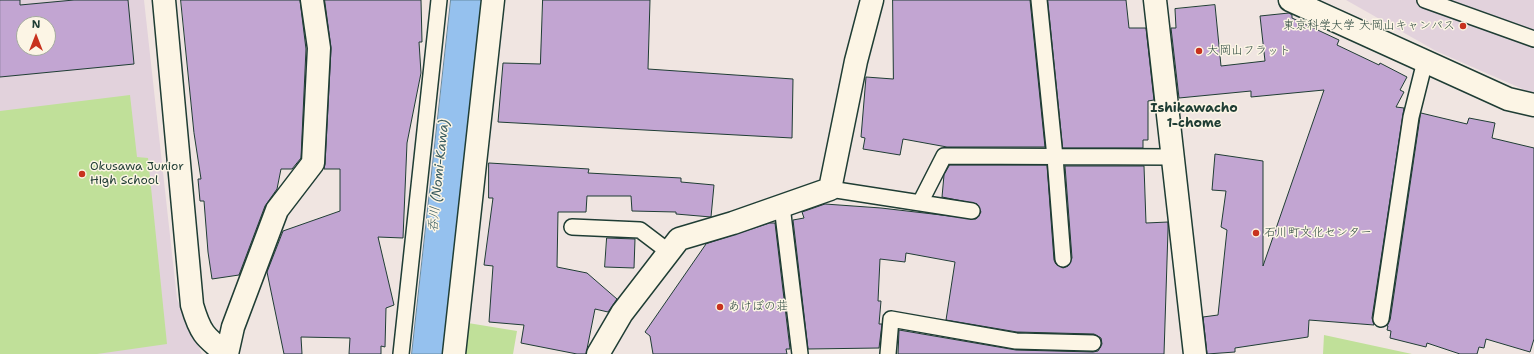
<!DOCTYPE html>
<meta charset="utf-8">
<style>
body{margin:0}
#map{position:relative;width:1534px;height:354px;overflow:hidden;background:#f0e5e1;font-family:"Shantell Sans",sans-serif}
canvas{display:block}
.north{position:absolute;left:16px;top:16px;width:40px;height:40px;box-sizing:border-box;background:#fcf5e5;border:1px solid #a4ab9e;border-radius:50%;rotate:0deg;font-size:11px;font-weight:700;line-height:16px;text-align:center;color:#1f3d34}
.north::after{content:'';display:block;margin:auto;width:14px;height:18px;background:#c8321e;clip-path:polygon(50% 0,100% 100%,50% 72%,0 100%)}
</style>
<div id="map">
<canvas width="1534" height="354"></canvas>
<div class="north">N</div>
</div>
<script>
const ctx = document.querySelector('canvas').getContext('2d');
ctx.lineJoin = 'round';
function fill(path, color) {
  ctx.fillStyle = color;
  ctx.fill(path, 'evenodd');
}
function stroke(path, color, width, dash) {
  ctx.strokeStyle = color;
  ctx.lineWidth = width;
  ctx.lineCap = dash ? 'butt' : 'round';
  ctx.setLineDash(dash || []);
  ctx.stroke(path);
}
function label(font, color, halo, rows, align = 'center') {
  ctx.font = font + ' "Shantell Sans","Klee One",sans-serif';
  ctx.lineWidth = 3;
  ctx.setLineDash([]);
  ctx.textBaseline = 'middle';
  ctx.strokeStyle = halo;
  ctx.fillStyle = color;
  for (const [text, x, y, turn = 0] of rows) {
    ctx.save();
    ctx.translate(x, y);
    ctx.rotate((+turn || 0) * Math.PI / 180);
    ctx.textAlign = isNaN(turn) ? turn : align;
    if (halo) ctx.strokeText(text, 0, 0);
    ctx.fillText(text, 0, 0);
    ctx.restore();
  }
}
const built = new Path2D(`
 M0,0H144L177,299L202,354H0ZM24,24H48V48H24Z
 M1346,0H1534V94L1436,51Z`);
const green = new Path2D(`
 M130,95L137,157L148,158L167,344L97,354H0V111Z
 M468,323L517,331L513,354H463Z
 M1324,335L1412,354H1323Z`);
const water = new Path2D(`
 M451,0H482L445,354H412Z`);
const building = new Path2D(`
 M0,0H20V5L74,0H128L134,64L0,77ZM24,24H48V48H24Z
 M181,0H300L306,49L301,158L292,169H281L277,189L265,206L239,275L212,279L208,252L204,201H200L198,179H201L194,133Z
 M325,0H421L422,42H419L421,73L407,143L403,238L378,237L394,305L386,308L385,347L381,346V354H349L350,338L301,337L302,354H284L267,272L283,231L340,211V169H324L325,164L331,49Z
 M543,0H650L648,69L793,79L792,138L498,122L503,63L540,64Z
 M893,0H1030L1045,147H947L903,139L900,155L863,149L865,138L861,137L866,77L893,79Z
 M1048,0H1126L1129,28H1146L1154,100L1148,101V140H1143V148H1063Z
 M1215,5L1221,66L1265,61L1260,16L1289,13L1292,15V18L1339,40L1337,45L1379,65L1380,63L1407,77L1400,90L1404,92L1396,107L1404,108L1372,318L1374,325L1309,320L1308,337L1235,348V352L1207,354L1203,317L1218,315L1227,230L1221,227L1226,191L1212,190L1215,154L1263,161V266L1324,90L1251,97V91L1179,98L1171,28H1176L1175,9Z
 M1421,113L1467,124L1469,118L1495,123L1492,138L1534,148V339L1530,352L1486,339L1484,348L1479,347L1477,354H1460L1427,343L1426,347L1390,338L1391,331L1387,330L1388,326H1387L1390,320Z
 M489,163L589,169L588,173L681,178V182L714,185L711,217L676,214V212L632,211L631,196H587L586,212H558L557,267L587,273L617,299L608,312L595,309L586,354H577L521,343L524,325L489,322L493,266L484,265L493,198H489Z
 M950,165H1047L1054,260L1056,264L1063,268L1068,266L1072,258L1065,166H1144L1146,223L1168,222V230L1164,354H898L899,330L1016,350L1093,352L1098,351L1102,344L1101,338L1094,334L1017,332L946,320L955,262L906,253L905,262L880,259L878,301H881L879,324H882L879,348L808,349L793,220L804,218L802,212L825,204L881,208L976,219L981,212L977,204L942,197L944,175Z
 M770,223H775L790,349H786L787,354H653L650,336L645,332L706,244Z
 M607,238L635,239L634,268L605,267Z`);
const service = new Path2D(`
 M1039,0L1055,157L1063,259
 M1425,0L1534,39
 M830,189L972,211
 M920,203L944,156L1172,157
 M782,206L800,354
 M572,227L640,230L669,252
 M1381,319L1411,117L1425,61
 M401,354L439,0
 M888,354L891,319L1016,341L1093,343`);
const minor = new Path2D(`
 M164,0L192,305C200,332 204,337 227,354
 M1155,0L1195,354
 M1290,0L1508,99L1534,105
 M227,354L233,327L277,210L313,163L319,48L312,0
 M454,354L493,0
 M598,354L622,313L679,239L733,223L830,189L856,61L872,0`);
const markers = [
 [1463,26,4,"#c8321e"],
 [1199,51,4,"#c8321e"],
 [82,174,4,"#c8321e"],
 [1256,233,4,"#c8321e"],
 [720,307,4,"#c8321e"]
];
const poiNames = [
 ["東京科学大学 大岡山キャンパス",1455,26,"right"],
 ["大岡山フラット",1207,51],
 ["Okusawa Junior",90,167],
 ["High School",90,181],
 ["石川町文化センター",1264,233],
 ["あけぼの荘",728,307]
];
const neighbourhoodNames = [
 ["Ishikawacho",1194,109],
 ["1-chome",1194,124]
];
const waterNames = [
 ["呑川 (Nomi-Kawa)",439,176,-84]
];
fill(built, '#e2d2dc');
fill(green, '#c0e099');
fill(water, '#95c1ee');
stroke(water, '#668ca4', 1);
fill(building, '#c2a5d2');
stroke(building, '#1f3d34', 1);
stroke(service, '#1f3d34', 18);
stroke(minor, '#1f3d34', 25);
stroke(service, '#fcf5e5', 15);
stroke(minor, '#fcf5e5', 22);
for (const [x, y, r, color] of markers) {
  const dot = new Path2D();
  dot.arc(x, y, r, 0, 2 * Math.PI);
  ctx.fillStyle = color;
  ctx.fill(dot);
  stroke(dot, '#fcf5e5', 1.5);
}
label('12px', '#1f3d34', '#fcf5e5', poiNames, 'left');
label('bold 13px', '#1f3d34', '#fcf5e5', neighbourhoodNames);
label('italic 13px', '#3c5e62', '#fcf5e5', waterNames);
</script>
